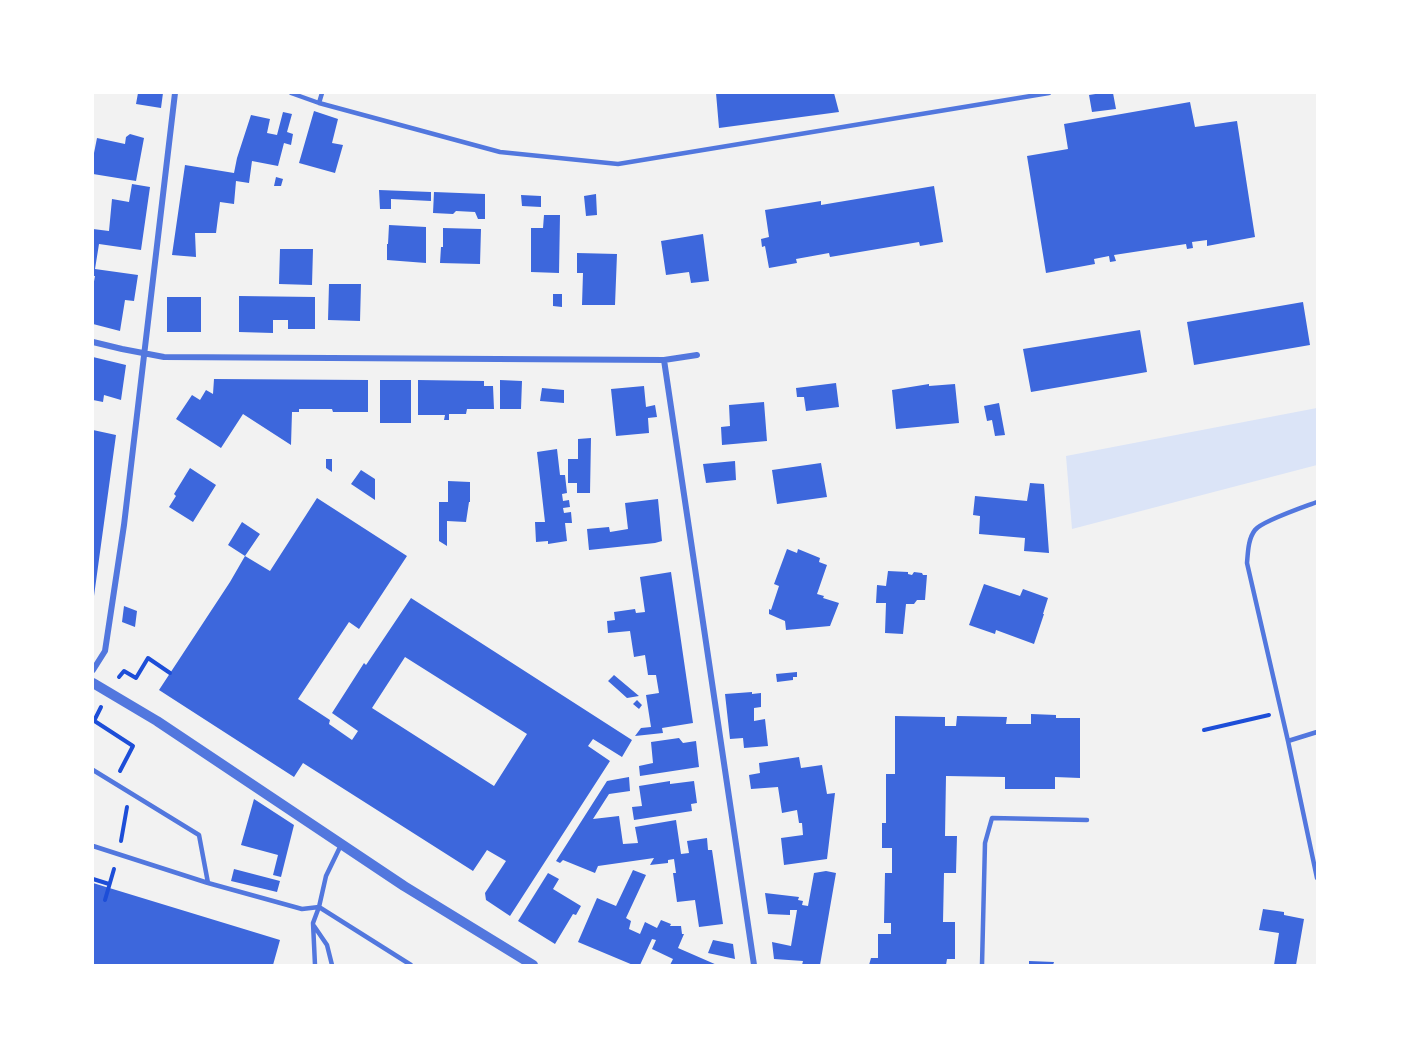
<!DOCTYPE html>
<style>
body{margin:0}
#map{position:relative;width:1410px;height:1058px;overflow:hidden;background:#f2f2f2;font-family:Figtree,sans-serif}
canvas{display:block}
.frame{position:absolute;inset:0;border:94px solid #fff;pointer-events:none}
</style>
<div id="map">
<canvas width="1410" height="1058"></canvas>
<div class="frame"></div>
</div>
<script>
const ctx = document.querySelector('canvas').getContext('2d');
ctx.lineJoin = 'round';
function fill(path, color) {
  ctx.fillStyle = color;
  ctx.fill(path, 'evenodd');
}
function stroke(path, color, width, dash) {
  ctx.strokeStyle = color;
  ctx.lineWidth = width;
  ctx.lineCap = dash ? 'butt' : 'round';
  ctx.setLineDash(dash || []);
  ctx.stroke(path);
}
const green = new Path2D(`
 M1317,408V465L1072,529L1066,456Z`);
const building = new Path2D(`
 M138,93H163L161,108L136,104Z
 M716,93H834L839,112L719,128Z
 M1102,93H1113L1116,109L1092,112L1089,95Z
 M1190,102L1195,127L1237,121L1255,237L1207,246V240L1192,242L1193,248L1187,249L1186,244L1114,255L1116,261L1110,262L1109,256L1094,259L1095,264L1046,273L1027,156L1068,149L1064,124Z
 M314,111L338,119L332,143L343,145L335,173L299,163Z
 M283,112L292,114L287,132L293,134L291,145L284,143L278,166L252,161L249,183L236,181L234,204L220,202L216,233H195L196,257L172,255L185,165L234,173L237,158L251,115L270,119L267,133L277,135Z
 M130,134L144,138L136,181L93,174V158L97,138L125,144L126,137Z
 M276,177L283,179L281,186H274Z
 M132,184L150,187L141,250L99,244L95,269L138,275L134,301L125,300L120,331L93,324V287L95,276H93V229L109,231L112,199L129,202Z
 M934,186L943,242L920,246L919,242L830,257L829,253L796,259L797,263L769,268L765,246L762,247L761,239L769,237L765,210L821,201V205Z
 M379,190L431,192V201L391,199V209H380Z
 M434,192L485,194V219H478L475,212L456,211L453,214L433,213Z
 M596,194L597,215L586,216L584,196Z
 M521,195L541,196V207L522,206Z
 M544,215H560L559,273L531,272V228H543Z
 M389,225L426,227V263L387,260V244H388Z
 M443,228L481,229L480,264L440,263L441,247H443Z
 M703,234L709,281L691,283L689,272L666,275L661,241Z
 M280,249H313L312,285L279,284Z
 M577,253L617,254L615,305H582L583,273H577Z
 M329,284H361L360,321L328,320Z
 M553,294H562V307L553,306Z
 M239,296L315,297V329H288V320H273V333L239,332Z
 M167,297H201V332H167Z
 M1303,302L1310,345L1194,365L1187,322Z
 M1140,330L1147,372L1031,392L1023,349Z
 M93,357L126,365L121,400L104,395L103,402L93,400Z
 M214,379L368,380V412H333L332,409H299V412H292L291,445L243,414L221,448L176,419L192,395L200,400L206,390L213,394Z
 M380,380H411V423H380Z
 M418,380L484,381V386H493L494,409H467L466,414H449V420H444L445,415H418Z
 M500,380L522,381L521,409H500Z
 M836,383L839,407L806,411L804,397H797L796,388Z
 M929,384V386L955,384L959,423L896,429L892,390Z
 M644,386L646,407L655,405L657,417L648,418L649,433L616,436L611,389Z
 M542,388L564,390V403L540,401Z
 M764,402L767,441L722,445L721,427L730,426L729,405Z
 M999,403L1005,435L995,436L992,420L987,421L984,406Z
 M93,430L116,435L94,596H93Z
 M591,438L590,493H577V483H568V459H578V439Z
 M557,449L560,475H565L567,493L562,494L563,501L569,500L570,507L563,508L564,513L571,512L572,523H565L567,541L548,544V541L536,542L535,522H545L537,452Z
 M326,459H332V472L326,468Z
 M735,461L736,480L706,483L703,464Z
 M821,463L827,497L777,504L772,470Z
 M190,468L216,485L193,522L169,507L176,496L174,494Z
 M361,470L375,479V500L351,484Z
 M448,481L470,482V502H469L466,522L447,521V546L439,541V502H448Z
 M1030,483L1044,484L1049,553L1024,551L1025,538L979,534L980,516L973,515L975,496L1027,501Z
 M317,498L407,556L359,629L349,622L298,699L330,720L329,724L352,740L358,731L332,713L364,663L366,665L411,598L632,740L622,757L593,739L588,746L610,761L510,916L486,900L485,893L506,861L487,850L473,871L303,763L294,777L159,690L230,582L245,556L228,545L242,522L260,534L245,556L270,571ZM405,657L527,734L494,786L372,708Z
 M658,499L662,541L655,543L589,550L587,529L609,527L610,532L628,529L625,503Z
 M787,549L797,553L798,549L820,558L819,562L827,565L817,594L824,596L823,598L839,603L830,626L786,630L785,621L769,614V609L771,610L779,586L774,584Z
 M888,571L908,572V574L912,575L914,572L922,573L923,575H927L925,600H917L914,604H906L903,634L885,633L886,603H876L877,585L886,586Z
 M671,572L693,723L662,728L663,733L635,736L641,728L651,727L646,695L659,693L656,675H648L645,655L634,657L630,631L608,633L607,621L615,620L614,612L635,609L636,613L645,612L640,577Z
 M984,584L1020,596L1023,589L1048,598L1043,614H1044L1034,644L996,630L995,634L969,625Z
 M124,606L137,611L135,627L122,622Z
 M797,672V677H793V680L777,682L776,674Z
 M614,675L639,696L627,698L617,689L608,681Z
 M752,692V694L761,693V707L754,708V721L765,719L768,746L744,748L743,738L730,739L725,694Z
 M637,700L642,705L639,709L633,704Z
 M1031,714L1056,715V718H1080V778L1055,777V789H1005V777L946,776L945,836H957L956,873H944L943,922H955V959H947L946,965H869L871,958H878V934H891V923H884L885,873H892V848H882V823H886V774H895V716L945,717V726H956L957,716L1007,717L1006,724H1031Z
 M679,738L683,743L696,741L699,767L640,776L639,766L653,763L651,742Z
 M799,757L801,768L822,765L827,794L835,793L827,859L784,865L781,838L803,835L802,823H799L797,810L782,813L778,787L751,789L749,775L760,773L759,763Z
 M629,777L630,791L609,794L593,819L619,816L623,844L638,843L635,827L676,820L681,854L689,853L687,841L707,838L708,850H712L723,924L699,927L695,900L677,902L673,873H676L674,859L668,860V863L650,865L654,858L598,866L595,873L563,860L560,863L556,861L607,781Z
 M670,781V784L694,781L697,803L691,804L692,811L634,820L632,807L642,806L639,786Z
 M254,799L294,825L281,877L273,875L278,855L241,845Z
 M234,869L280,881L277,892L231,881Z
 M633,870L646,875L626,918L631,921L629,929L640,934L645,922L657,928L661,920L671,924L670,926H681L682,934H684L678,948L717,965H670L673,959L652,949L656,940L652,939L640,965H633L578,942L597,898L616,906Z
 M826,871L836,873L820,965H802L803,961L774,959L772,942L791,946L797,910H790V915L768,914L765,893L799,897L798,900L803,901L802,905L808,906L814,873Z
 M548,873L559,879L553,889L581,906L576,915L573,914L555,944L518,921Z
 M93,883L280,940L273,965H93Z
 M1263,909L1284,912V915L1304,919L1296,965H1274L1279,933L1259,930Z
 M713,940L733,944L735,959L708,953Z
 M1029,961L1054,962L1053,965H1029Z`);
const path = new Path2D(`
 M119,677L124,671L136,678L148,658L170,673
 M93,720L133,746L120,771
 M94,721L101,707
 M1204,730L1269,715
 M121,841L127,807
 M93,879L109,884
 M105,900L114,869`);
const service = new Path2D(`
 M291,93L319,103L500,152L618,164L1049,93
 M319,103L322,93
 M1317,502C1304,507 1262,521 1255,530C1248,539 1248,552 1247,563L1288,741L1317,878
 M1288,741L1317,732
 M93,770L199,835L208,883
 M93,846L208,883L302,909L319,907L411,965
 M314,926L327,945L332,965
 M315,965L313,923L319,907L326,876L341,845
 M982,965L985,843L992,818L1087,820`);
const minor = new Path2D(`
 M93,342L122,349L164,357L664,360L697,355
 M664,360L754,965
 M93,670L105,651L124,525L175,93`);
const tertiary = new Path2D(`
 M93,683L157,721L404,886L533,965`);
fill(green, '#dbe4f7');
fill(building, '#3d67dc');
stroke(path, '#1d4ed8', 4);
stroke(service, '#5277de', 4.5);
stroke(minor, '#5277de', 6);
stroke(tertiary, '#5277de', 10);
</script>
